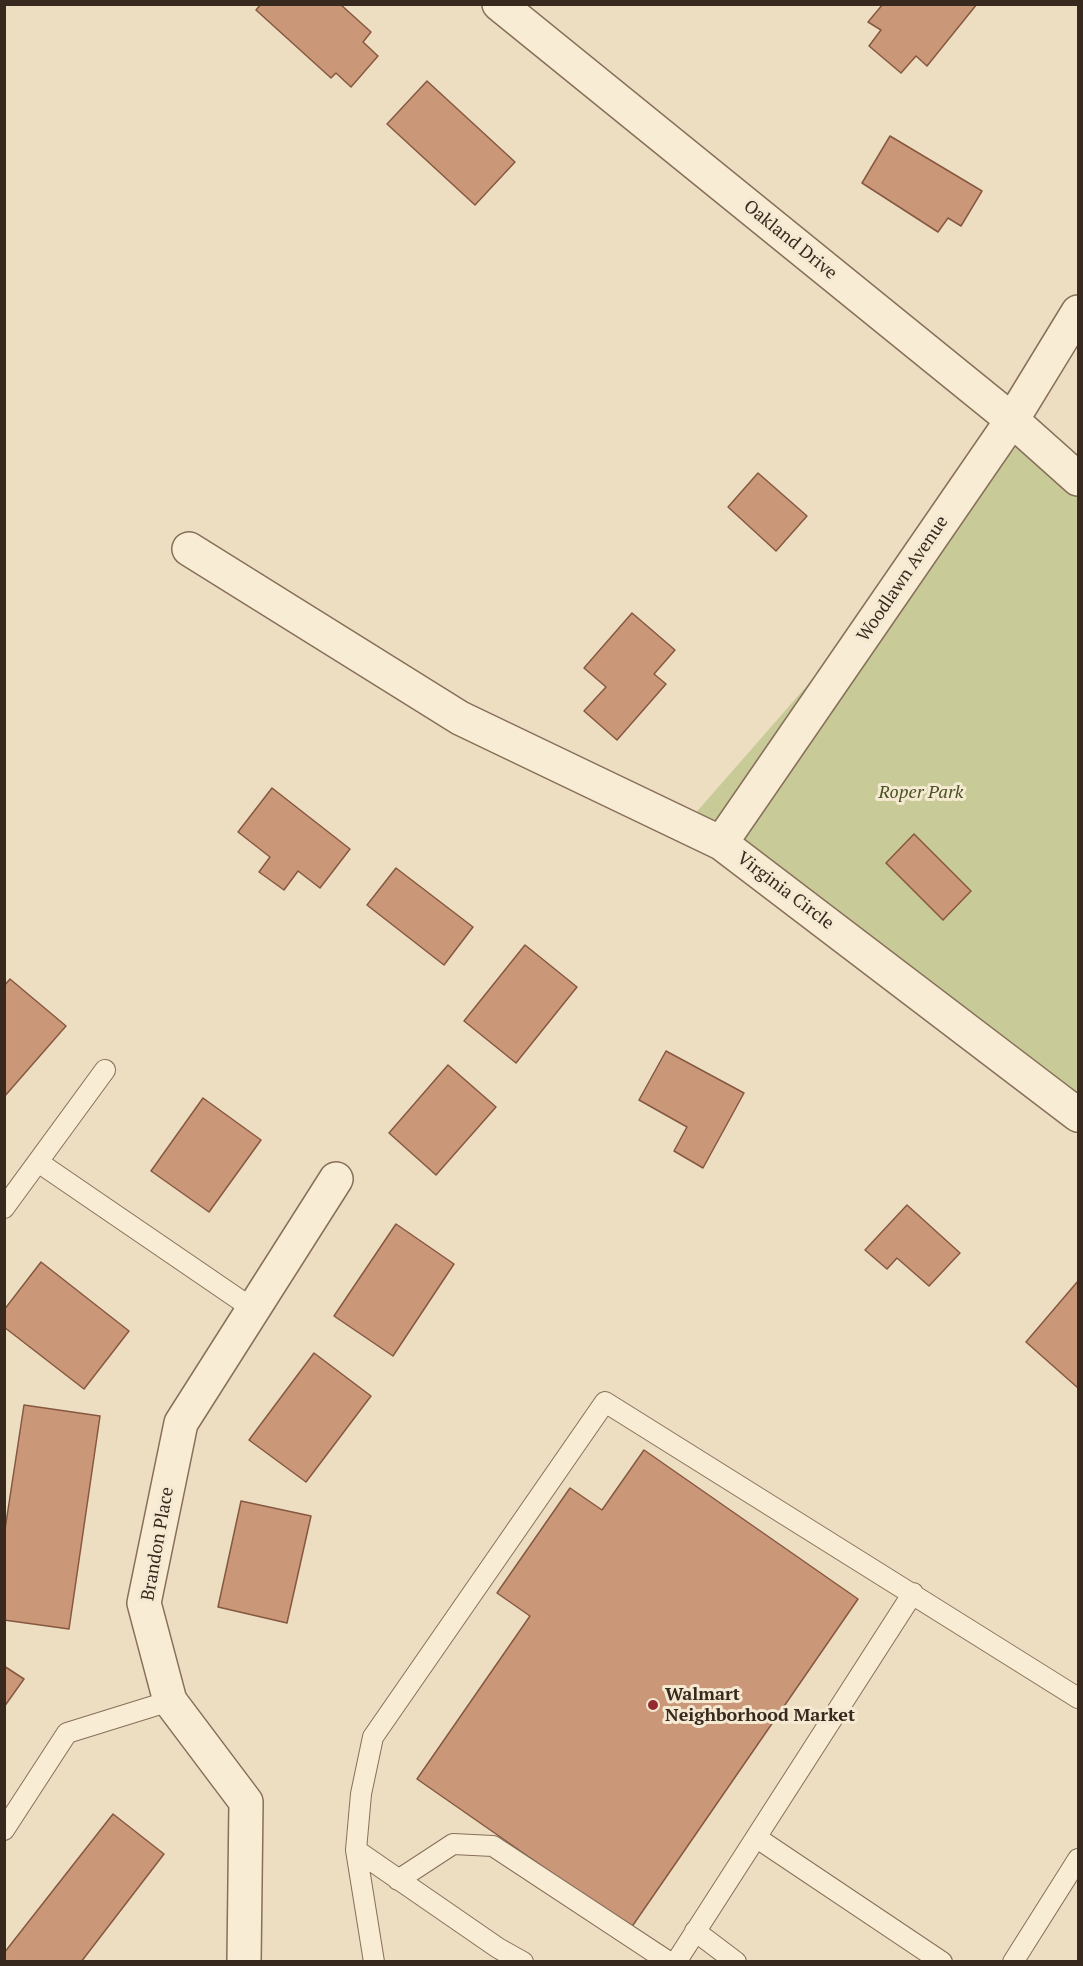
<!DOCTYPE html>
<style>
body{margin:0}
#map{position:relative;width:1083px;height:1966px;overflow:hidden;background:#eddec2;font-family:"PT Serif",serif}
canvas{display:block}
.frame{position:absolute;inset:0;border:6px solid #37291e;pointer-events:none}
</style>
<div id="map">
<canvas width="1083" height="1966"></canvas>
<div class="frame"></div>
</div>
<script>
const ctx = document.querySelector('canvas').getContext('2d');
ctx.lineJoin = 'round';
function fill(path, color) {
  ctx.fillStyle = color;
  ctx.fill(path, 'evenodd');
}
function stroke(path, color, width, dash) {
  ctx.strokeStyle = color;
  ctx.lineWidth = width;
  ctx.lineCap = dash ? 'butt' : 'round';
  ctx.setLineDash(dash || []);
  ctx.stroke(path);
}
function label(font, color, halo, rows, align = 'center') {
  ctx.font = font + ' "PT Serif",serif';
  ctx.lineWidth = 6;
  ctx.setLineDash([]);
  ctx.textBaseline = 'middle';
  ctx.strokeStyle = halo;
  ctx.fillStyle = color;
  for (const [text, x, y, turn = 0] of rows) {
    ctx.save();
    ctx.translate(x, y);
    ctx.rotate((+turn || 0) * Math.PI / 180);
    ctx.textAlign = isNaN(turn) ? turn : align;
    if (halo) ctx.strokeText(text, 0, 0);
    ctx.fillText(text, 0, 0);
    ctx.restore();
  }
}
const green = new Path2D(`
 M1028,433L1078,477V1113L693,816Z`);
const building = new Path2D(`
 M261,4H340L371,32L363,42L378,56L351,87L336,73L331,78L256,10Z
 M883,4H977L927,66L916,56L901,73L869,46L881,30L868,22Z
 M427,81L515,162L475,205L387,124Z
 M890,136L982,191L961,226L948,218L938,232L862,183Z
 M758,473L807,516L776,551L728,507Z
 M632,613L675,650L654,674L666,684L617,740L584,711L606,687L584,668Z
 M272,788L350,849L320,888L298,871L284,890L259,872L270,857L238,832Z
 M914,834L971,891L943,920L886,863Z
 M396,868L473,927L444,965L367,905Z
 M525,945L577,987L516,1063L464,1021Z
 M10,979L66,1026L4,1097V986Z
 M666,1051L744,1093L703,1168L674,1151L687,1127L639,1100Z
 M448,1065L496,1107L436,1175L389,1133Z
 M203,1098L261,1140L209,1212L151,1171Z
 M907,1205L960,1253L929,1286L897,1258L887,1269L865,1250Z
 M396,1224L454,1264L393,1356L334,1316Z
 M41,1262L129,1331L84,1389L4,1327V1310Z
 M1078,1281V1388L1026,1342Z
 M314,1353L371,1396L306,1482L249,1440Z
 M24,1405L100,1416L69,1629L4,1620V1536Z
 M644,1450L858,1599L631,1928L417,1779L530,1616L497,1593L570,1488L602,1510Z
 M241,1501L311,1516L287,1623L218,1607Z
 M4,1666L24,1679L4,1707Z
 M113,1814L164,1854L81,1962H4V1953Z`);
const service = new Path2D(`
 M38,1162L253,1309
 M4,1208L105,1070
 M4,1830L67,1733L170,1701
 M757,1838L942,1962
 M356,1850L498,1948L523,1962
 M398,1880L453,1844L493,1846L669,1962
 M695,1931L736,1962
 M374,1962L356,1850L361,1794L373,1737L605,1402L1078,1698
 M676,1962L913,1593
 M1013,1962L1078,1859`);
const minor = new Path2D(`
 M499,4L1012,420L1078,479
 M189,549L460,718L721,843L1078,1115
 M721,843L1012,420L1078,312
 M244,1962L246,1802L170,1701L144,1603L181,1423L336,1179`);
const markers = [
 [653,1705,6,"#952b31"]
];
const streetNames = [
 ["Oakland Drive",790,240,39],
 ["Woodlawn Avenue",903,579,-56],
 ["Virginia Circle",785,891,37],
 ["Brandon Place",158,1544,-80]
];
const parkNames = [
 ["Roper Park",921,793]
];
const poiNames = [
 ["Walmart",665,1695],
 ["Neighborhood Market",665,1716]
];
fill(green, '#c8cb97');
fill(building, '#cb9779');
stroke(building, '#865840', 1.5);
stroke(service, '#876f5a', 22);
stroke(minor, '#876f5a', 36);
stroke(service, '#f8ecd5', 20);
stroke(minor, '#f8ecd5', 33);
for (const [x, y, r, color] of markers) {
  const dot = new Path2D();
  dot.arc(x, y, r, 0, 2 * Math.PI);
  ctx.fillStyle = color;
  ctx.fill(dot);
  stroke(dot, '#f5e9d2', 2);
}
label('18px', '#37291e', '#f5e9d2', streetNames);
label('italic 18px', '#4a5325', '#f5e9d2', parkNames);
label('bold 18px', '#37291e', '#f5e9d2', poiNames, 'left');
</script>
